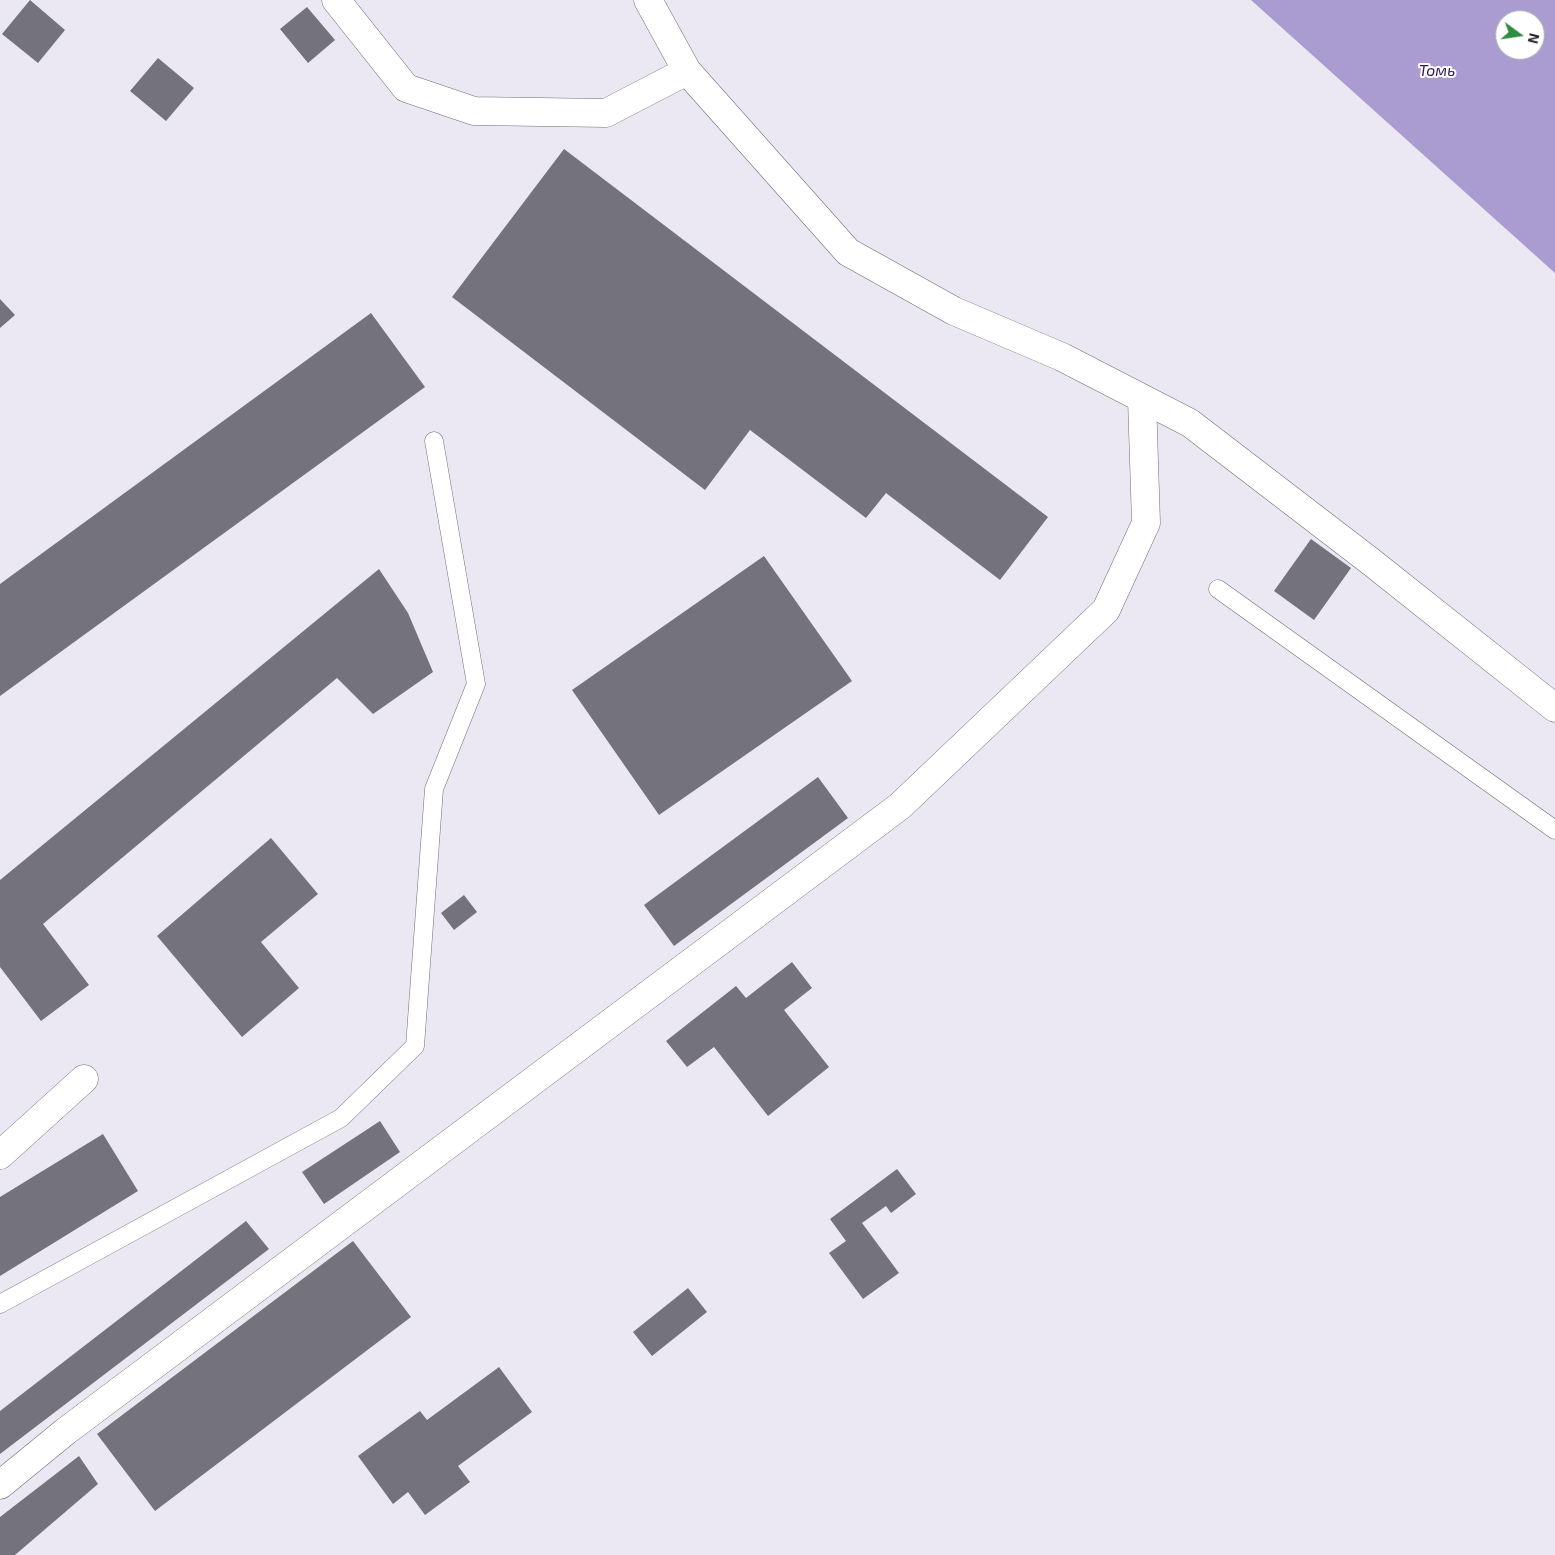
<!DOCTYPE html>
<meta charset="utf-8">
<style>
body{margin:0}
#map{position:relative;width:1555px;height:1555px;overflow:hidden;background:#ebe8f3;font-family:"Exo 2",sans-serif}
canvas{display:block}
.north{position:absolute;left:1495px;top:10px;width:50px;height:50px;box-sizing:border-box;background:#fff;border:1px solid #a8a8a9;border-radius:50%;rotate:104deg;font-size:14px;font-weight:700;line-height:20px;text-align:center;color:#252528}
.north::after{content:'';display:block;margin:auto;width:18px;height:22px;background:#2f8c3f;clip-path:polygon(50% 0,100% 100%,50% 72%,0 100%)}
</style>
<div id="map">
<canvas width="1555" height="1555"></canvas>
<div class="north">N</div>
</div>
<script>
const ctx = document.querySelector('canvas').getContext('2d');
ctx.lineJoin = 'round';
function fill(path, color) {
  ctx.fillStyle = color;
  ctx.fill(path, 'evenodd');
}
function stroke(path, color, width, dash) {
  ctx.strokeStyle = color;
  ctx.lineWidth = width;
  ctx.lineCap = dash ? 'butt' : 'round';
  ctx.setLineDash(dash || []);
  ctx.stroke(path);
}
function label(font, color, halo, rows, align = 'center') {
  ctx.font = font + ' "Exo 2",sans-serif';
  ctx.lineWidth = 4;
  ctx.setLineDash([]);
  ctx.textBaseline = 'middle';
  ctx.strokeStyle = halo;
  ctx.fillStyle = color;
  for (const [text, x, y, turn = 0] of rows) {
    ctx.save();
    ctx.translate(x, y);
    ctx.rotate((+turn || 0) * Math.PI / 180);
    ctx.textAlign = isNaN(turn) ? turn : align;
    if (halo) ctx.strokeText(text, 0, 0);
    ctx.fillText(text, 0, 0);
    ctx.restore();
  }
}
const water = new Path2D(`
 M1251,0H1555V273ZM1505,20H1535V50H1505Z`);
const building = new Path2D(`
 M30,0L65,30L38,63L2,34Z
 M307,7L335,40L308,63L280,29Z
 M158,58L194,88L166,121L130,91Z
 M564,149L1048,517L1000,580L886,493L866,518L750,430L705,490L452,297Z
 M0,299L15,315L0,328Z
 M371,313L425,387L0,696V584Z
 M1311,539L1351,568L1314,620L1274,591Z
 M764,556L852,681L659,815L572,690Z
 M379,569L408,613L433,672L373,714L337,678L43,924L89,985L41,1021L0,967V880Z
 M818,777L848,818L674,946L644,905Z
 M271,838L318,894L261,942L299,988L242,1037L157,936Z
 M464,895L477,912L454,930L441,913Z
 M792,962L812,988L784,1010L829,1067L768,1116L714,1047L687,1067L666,1041L736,986L746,998Z
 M380,1121L400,1152L324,1204L302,1172Z
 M103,1134L138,1191L0,1276V1197Z
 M897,1169L916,1194L891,1213L886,1206L862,1223L899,1273L863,1299L829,1253L846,1241L830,1219Z
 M246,1221L269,1249L0,1454V1411Z
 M353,1241L411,1317L155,1511L97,1434Z
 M688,1288L707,1312L652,1356L633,1332Z
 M499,1367L532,1412L458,1466L470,1482L425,1515L408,1492L393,1504L358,1456L420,1411L427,1420Z
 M79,1456L98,1484L15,1555H0V1517Z`);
const service = new Path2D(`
 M1218,589L1555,830
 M0,1304L341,1118L415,1046L434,789L476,684L434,441`);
const minor = new Path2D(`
 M336,0L406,88L474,111L606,113L687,71
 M648,0L687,71L848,252L954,311L1062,357L1190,423L1370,561L1555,708
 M0,1155L84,1079
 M0,1485L66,1431L900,806L1106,610L1146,523L1142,399`);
const waterNames = [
 ["Томь",1437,71]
];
fill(water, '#aa9bd1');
fill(building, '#74727b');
stroke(service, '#6f6d76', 19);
stroke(minor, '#6f6d76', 29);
stroke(service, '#fff', 18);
stroke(minor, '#fff', 28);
label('italic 16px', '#301858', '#fff', waterNames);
</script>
